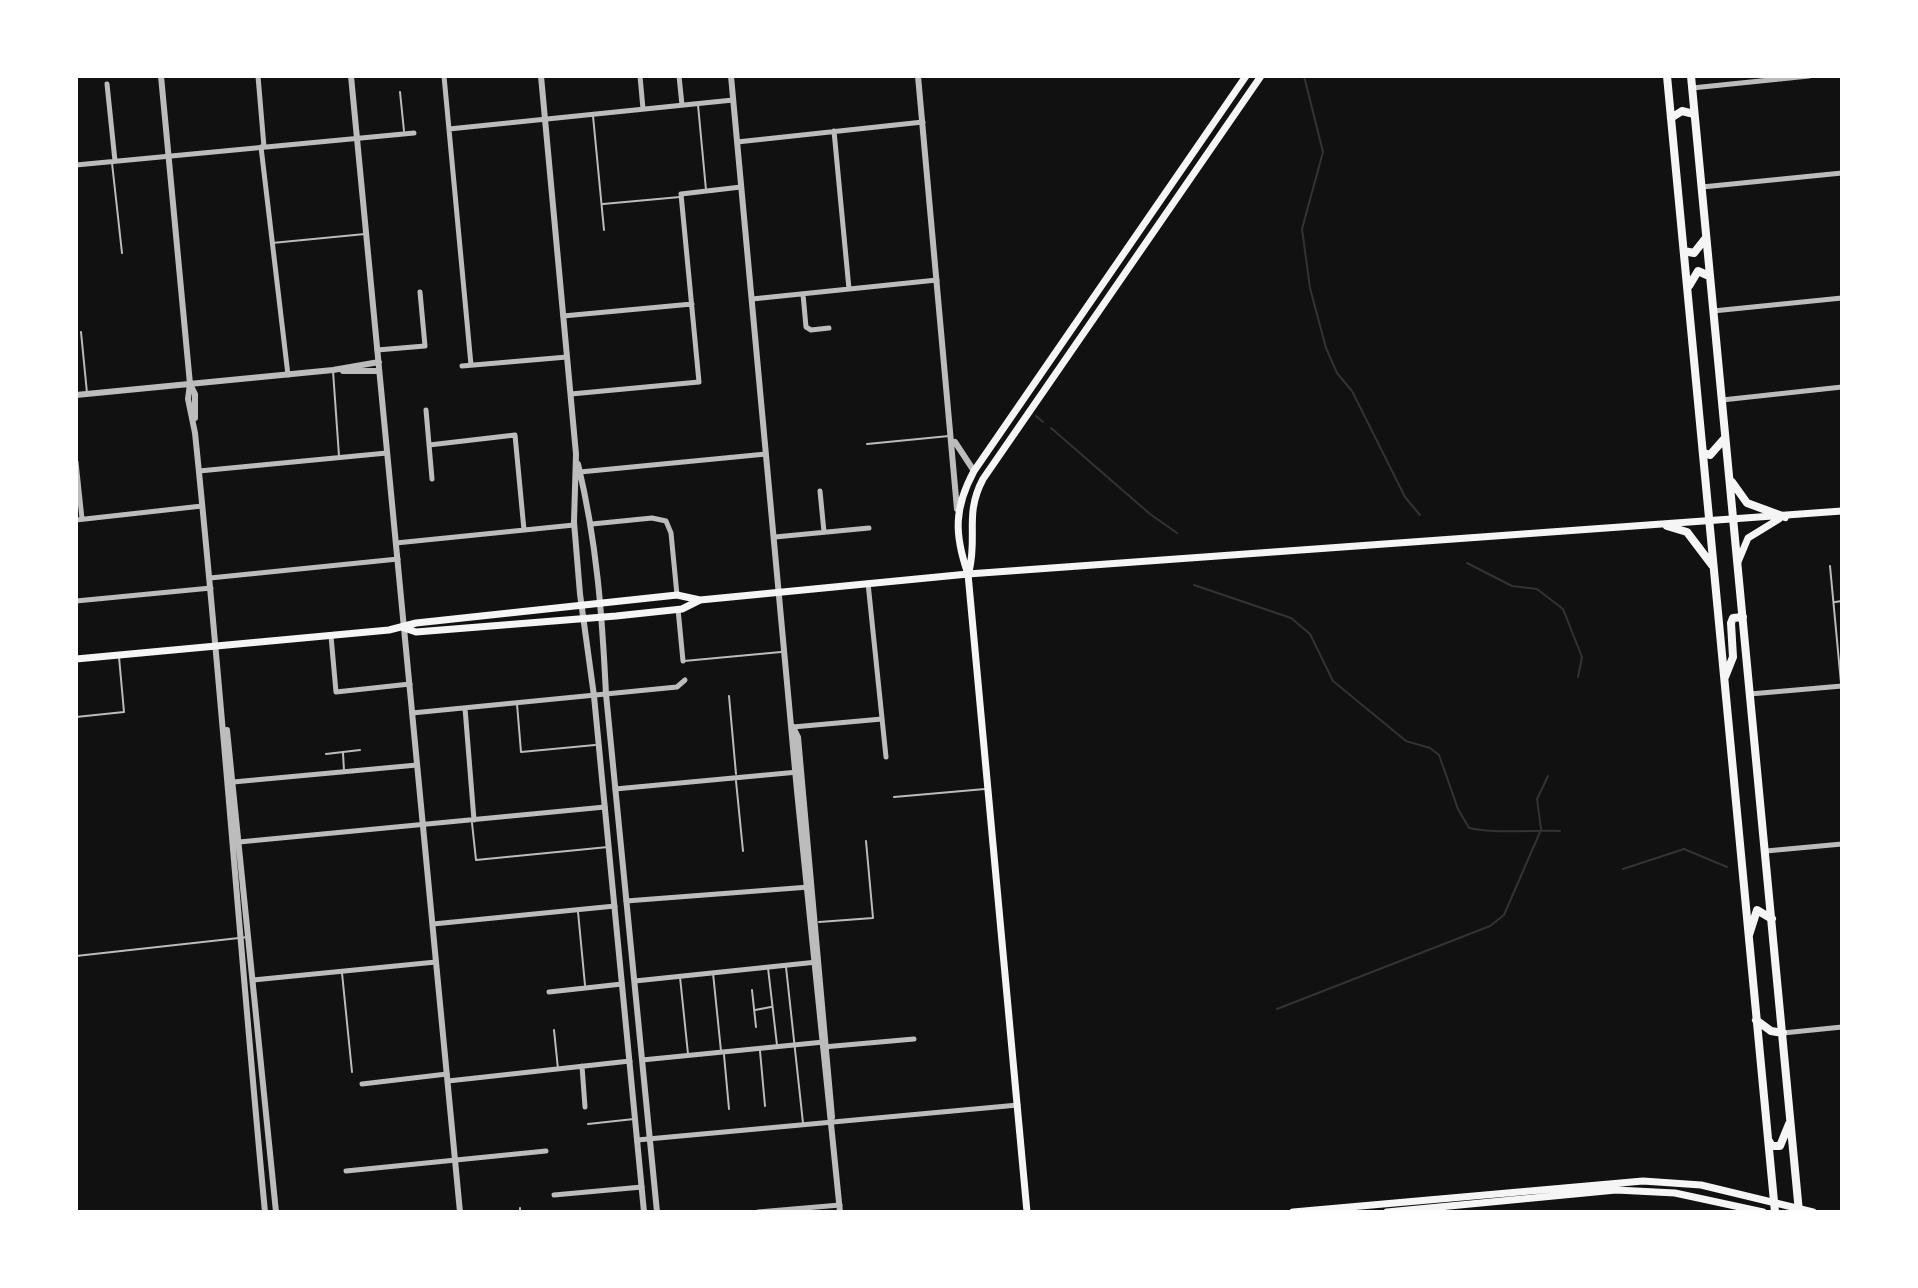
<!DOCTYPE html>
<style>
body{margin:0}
#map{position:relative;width:1918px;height:1288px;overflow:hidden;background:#111;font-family:"Titillium Web",sans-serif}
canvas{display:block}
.frame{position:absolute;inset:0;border:78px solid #fff;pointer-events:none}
</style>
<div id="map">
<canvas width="1918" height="1288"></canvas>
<div class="frame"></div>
</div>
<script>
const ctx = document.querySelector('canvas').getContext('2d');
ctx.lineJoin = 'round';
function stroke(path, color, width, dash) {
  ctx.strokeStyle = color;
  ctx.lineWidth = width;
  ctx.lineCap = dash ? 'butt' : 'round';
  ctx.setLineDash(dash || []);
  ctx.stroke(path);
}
const stream = new Path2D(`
 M1304,76L1323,152L1302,229L1310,288L1326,348L1337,373L1352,391L1405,497L1420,515
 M1036,416L1043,422
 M1051,428L1150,514L1177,533
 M1467,563L1512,586L1537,589L1563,609L1582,657L1578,677
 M1194,585L1291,618L1310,634L1333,681L1406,741L1430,748L1439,755L1458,809L1469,828C1499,834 1529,830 1560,831
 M1541,829L1537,799L1548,776
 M1623,869L1684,849L1727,867
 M1277,1009L1490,926L1504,915L1540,832`);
const service = new Path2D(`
 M400,92L404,131
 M698,105L706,190
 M593,116L604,230
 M112,163L122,253
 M603,204L680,197
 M272,243L365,234
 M81,332L87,393
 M333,371L339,456
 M867,444L949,436
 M1830,566L1841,683
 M1835,602L1842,601
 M684,661L781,652
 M729,696L736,774
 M517,704L521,752L595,745
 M76,717L124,712L119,657
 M343,753L344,771
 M326,754L360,750
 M736,781L743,851
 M894,797L985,789
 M472,823L476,860L608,847
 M578,912L585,985
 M819,922L873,918L866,841
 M76,956L248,937
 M786,967L803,1123
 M768,968L777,1045
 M342,973L352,1072
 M713,973L721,1051
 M680,977L688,1054
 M752,990L756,1027
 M755,1010L771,1007
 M554,1030L558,1069
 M760,1051L765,1106
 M724,1055L729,1109
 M588,1124L634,1119
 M520,1208V1212`);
const minor = new Path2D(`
 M258,76L264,147
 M444,76L471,365
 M640,76L643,109
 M679,76L682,105
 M107,84L115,161
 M1692,88L1809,76
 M449,129L733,100
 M834,131L849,289
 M737,142L923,122
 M261,147L288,375
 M76,165L414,133
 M1702,187L1842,173
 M803,294L806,327L811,330L829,328
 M752,299L937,280
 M1713,311L1842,298
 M563,316L692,304
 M377,350L425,346L420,292
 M462,366L567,357
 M571,394L699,382L681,194L741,187
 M1722,400L1842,387
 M426,410L432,479
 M429,445L515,435L524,530
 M76,462L82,519
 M199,471L387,453
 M580,472L766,454
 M820,491L824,532
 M76,520L202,506
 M592,524L652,518L666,521L671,533L677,595
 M775,537L869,528
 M396,543L574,525
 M210,578L398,559
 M868,583L886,757
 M76,601L211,588
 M678,609L683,661
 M331,636L336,692L410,684
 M1750,694L1842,686
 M465,708L474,820
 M412,713L677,687L685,680
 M793,727L882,719
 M233,782L417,765
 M615,789L798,772
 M239,842L605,807
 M1766,851L1842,844
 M626,901L809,887
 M433,924L615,906
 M253,980L436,962
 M635,981L817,962
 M549,992L622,984
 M1783,1033L1842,1027
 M823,1047L914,1039
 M642,1060L824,1042
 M582,1066L585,1107
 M448,1081L630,1061
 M362,1084L447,1074
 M637,1140L1018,1105
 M346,1171L546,1151
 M554,1195L642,1187
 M758,1212L840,1205`);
const tertiary = new Path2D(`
 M161,76L190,384L188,399L195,433C222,692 240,952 265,1212
 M351,76L460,1212
 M541,76L576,454L574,522L580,594L594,696L644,1212
 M731,76L797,791L840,1212
 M918,76L957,509
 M343,371H379
 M190,384L195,394V418
 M76,395L333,370L379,362
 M955,442L974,471
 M578,464C597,543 602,614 606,694L657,1212
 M793,727L798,737L832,1117
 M227,730L276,1212`);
const secondary = new Path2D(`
 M1738,562L1748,538L1779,519
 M969,572C978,535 964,515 983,479L1261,76
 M404,628L416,632L616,616L682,609L700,600L968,574L1842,511
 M76,659L389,630L416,623L677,595L700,600
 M1027,1212L968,574C954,534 954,508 974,471L1246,76
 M1293,1212L1643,1181L1701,1185L1813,1212
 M1387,1212L1616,1190L1675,1193L1763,1212`);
const trunk = new Path2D(`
 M1667,76L1775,1212
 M1691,76L1799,1212
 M1671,118L1682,111L1694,114
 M1684,251L1694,253L1705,239
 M1689,286L1698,271L1709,276
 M1704,453L1710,455L1725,438
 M1732,482L1747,503L1785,517
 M1667,526L1687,532L1712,565
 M1725,677L1733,657L1731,623L1733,618L1743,617
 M1749,935L1757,910L1772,919
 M1756,1020L1771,1031L1783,1033
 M1769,1141L1772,1146H1780L1789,1124`);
stroke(stream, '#333', 2);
stroke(service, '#bcbcbc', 2);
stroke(minor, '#bcbcbc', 5);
stroke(tertiary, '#bcbcbc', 6);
stroke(secondary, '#f5f5f5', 7);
stroke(trunk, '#f5f5f5', 8);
</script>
